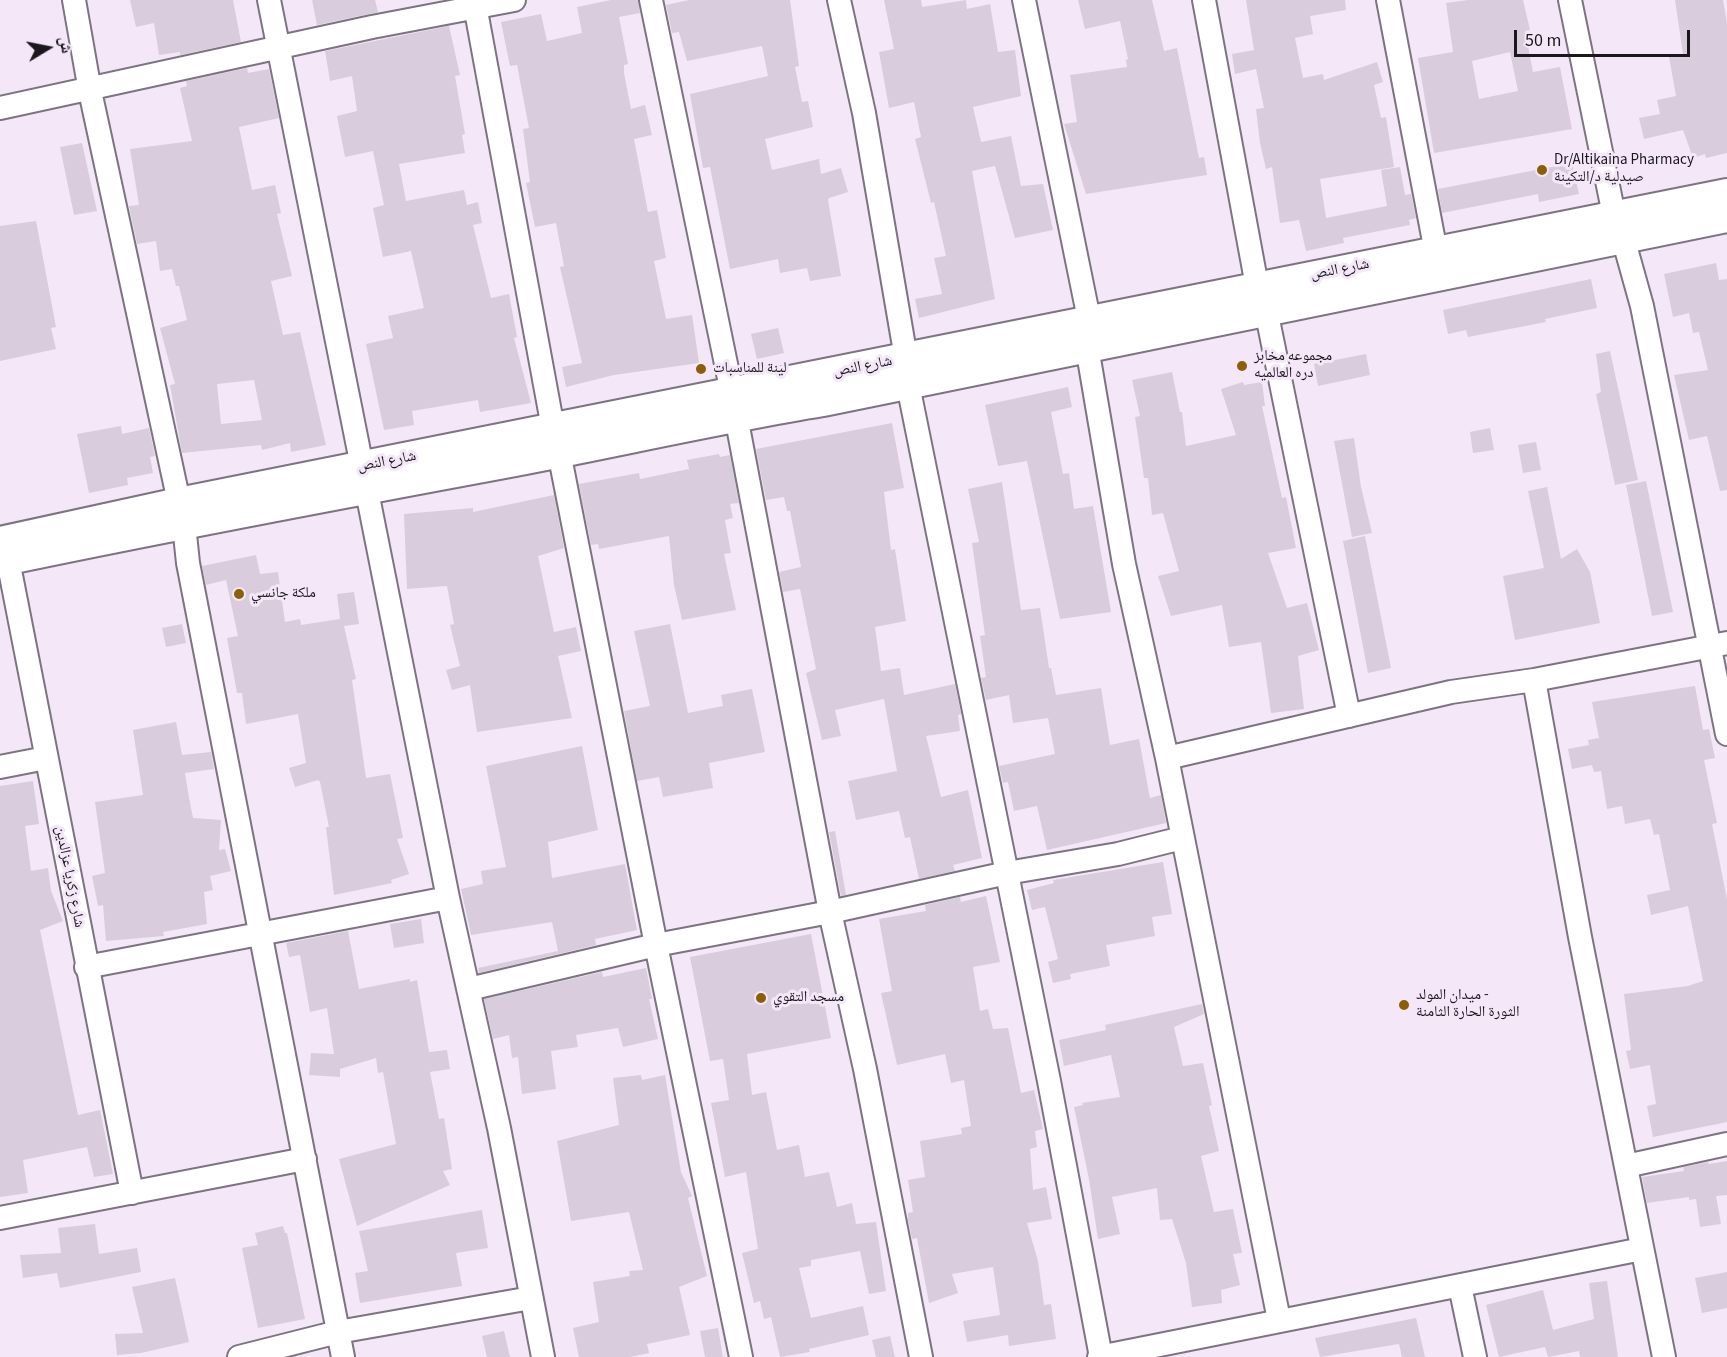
<!DOCTYPE html>
<meta charset="utf-8">
<style>
body{margin:0}
#map{position:relative;width:1727px;height:1357px;overflow:hidden;background:#f3e7f8;font-family:"Source Sans 3","Noto Naskh Arabic",sans-serif}
canvas{display:block}
.north{position:absolute;left:18px;top:18px;width:60px;height:60px;-webkit-text-stroke:4px #f3e7f8;paint-order:stroke;rotate:80deg;font-size:16px;font-weight:700;line-height:24px;text-align:center;color:#1b171d}
.north::after{content:'';display:block;margin:auto;width:21px;height:27px;background:#1b171d;clip-path:polygon(50% 0,100% 100%,50% 72%,0 100%)}
.scale{position:absolute;left:1514px;top:30px;width:176px;height:27px;box-sizing:border-box;border:3px solid #1b171d;border-top:0;padding-left:8px;font-size:18px;line-height:21px;white-space:nowrap;color:#1b171d;-webkit-text-stroke:4px #f3e7f8;paint-order:stroke}
</style>
<div id="map">
<canvas width="1727" height="1357"></canvas>
<div class="north">ش</div>
<div class="scale">50 m</div>
</div>
<script>
const ctx = document.querySelector('canvas').getContext('2d');
ctx.lineJoin = 'round';
function fill(path, color) {
  ctx.fillStyle = color;
  ctx.fill(path, 'evenodd');
}
function stroke(path, color, width, dash) {
  ctx.strokeStyle = color;
  ctx.lineWidth = width;
  ctx.lineCap = dash ? 'butt' : 'round';
  ctx.setLineDash(dash || []);
  ctx.stroke(path);
}
function label(font, color, halo, rows, align = 'center') {
  ctx.font = font + ' "Source Sans 3","Noto Naskh Arabic",sans-serif';
  ctx.lineWidth = 6;
  ctx.setLineDash([]);
  ctx.textBaseline = 'middle';
  ctx.strokeStyle = halo;
  ctx.fillStyle = color;
  for (const [text, x, y, turn = 0] of rows) {
    ctx.save();
    ctx.translate(x, y);
    ctx.rotate((+turn || 0) * Math.PI / 180);
    ctx.textAlign = isNaN(turn) ? turn : align;
    if (halo) ctx.strokeText(text, 0, 0);
    ctx.fillText(text, 0, 0);
    ctx.restore();
  }
}
const building = new Path2D(`
 M130,0H233L241,42L180,55V52L159,55L154,23L136,27Z
 M312,0H375L378,12L317,25Z
 M611,0H638L640,13L619,17L628,64L624,65V73L631,109L645,105L652,135L634,139L648,212L657,210L666,258L654,261L666,319L692,315L699,363L614,375L566,387L562,367L582,363L560,267L564,266L556,223L535,227L526,183L530,182L523,129L529,128L517,65L510,66L501,22L541,14L547,41L582,33L577,7Z
 M689,0H790L799,66L795,67L802,102L808,101L813,127L765,139L772,170L819,159L821,174L841,168L848,192L829,198L828,200L841,276L810,281L807,268L780,273L778,259L730,269L710,167L703,168L690,94L768,76L762,46L687,61L679,32L672,33L666,5Z
 M884,0H921L922,7L966,0L967,9L990,4L998,52L1015,50L1021,96L973,107L981,142L1011,136L1021,186L1043,184L1053,230L1015,238L995,166L972,171L995,299L919,318L915,299L942,294L934,258L946,256L934,202L931,203L915,139L921,137L914,102L889,108L879,52L894,49Z
 M1078,0H1152L1164,51L1177,48L1199,158L1204,157L1207,175L1086,194L1064,124L1077,122L1070,75L1127,67L1126,60L1128,59L1120,21L1085,29Z
 M1246,0H1345L1346,10L1310,16L1313,34L1295,38L1303,78L1323,74L1324,80L1377,62L1383,82L1374,85L1381,118L1386,117L1394,167L1320,179L1326,218L1387,206L1381,170L1400,167L1405,195L1411,194L1416,218L1409,220L1410,225L1343,238L1344,243L1306,251L1299,220L1280,223L1272,167L1266,169L1260,143L1256,109L1264,108L1256,69L1235,74L1232,54L1254,50Z
 M1468,0H1523L1530,30L1525,31L1533,72L1560,67L1572,129L1434,153L1418,58L1453,52L1446,3ZM1510,52L1518,91L1479,99L1472,61Z
 M1675,0H1723L1727,23V153L1706,158L1705,154L1693,158L1683,130L1644,139L1639,118L1660,114L1657,100L1676,96L1669,57L1683,54Z
 M449,26L460,75L455,76L465,134L462,135L465,153L399,164L406,201L464,190L467,205L478,202L482,223L473,225L491,298L509,294L517,337L514,338L531,403L480,412L478,400L412,411L414,425L384,430L366,344L393,338L388,316L424,308L411,251L383,257L373,208L384,205L373,151L345,157L337,116L357,111L352,76L330,81L325,51Z
 M247,68L248,73L269,69L279,118L239,127L252,190L275,185L281,213L277,214L292,276L271,281L283,335L300,332L326,445L291,452L290,443L262,450L261,445L182,453L170,385L175,384L160,328L187,320L179,286H176L172,269L160,271L156,241L137,244L129,206L139,205L130,149L192,141L180,88L187,86L186,81ZM254,380L262,420L221,424L217,384Z
 M82,143L97,211L74,215L60,147Z
 M1572,163L1579,194L1539,202L1538,194L1442,213L1438,189Z
 M36,221L56,327L51,328L56,349L0,361V226Z
 M1716,263L1719,280L1727,279V490L1720,491L1707,436L1689,440L1674,375L1708,370L1699,332L1693,333L1689,313L1673,317L1664,274Z
 M1591,279L1597,308L1545,319L1546,322L1468,337L1466,330L1448,334L1443,310Z
 M778,328L784,353L757,359L751,334Z
 M1610,351L1638,480L1615,485L1596,394L1601,392L1596,354Z
 M1366,354L1370,375L1318,386L1314,364Z
 M1172,372L1180,412H1182L1186,446L1236,435L1221,389L1243,382L1244,385L1262,382L1265,406H1262L1282,498L1286,497L1296,548L1268,553L1287,608L1307,603L1319,650L1298,656L1304,709L1271,713L1261,642L1229,647L1222,605L1171,616L1158,576L1179,571L1163,513L1152,515L1148,478H1144L1138,437L1135,417L1140,416L1132,380Z
 M1068,387L1072,407L1051,412L1063,474L1069,473L1074,509L1093,506L1111,612L1060,619L1027,461L998,466L985,405Z
 M892,423L904,488L884,492L891,550L895,549L906,621L875,627L881,671L900,668L904,695L955,684L961,714L958,715L960,731L926,736L941,797L968,790L982,858L953,865L955,871L919,879L910,837L905,838L899,811L856,820L848,781L897,771L884,699L835,710L841,736L822,740L806,673L816,669L800,589L783,592L779,572L801,567L790,511H787L784,497L766,500L756,449Z
 M121,426L122,434L149,428L155,456L150,457L153,473L127,478L128,485L89,493L77,434Z
 M1490,428L1494,450L1473,453L1470,432Z
 M1354,438L1361,487L1372,533L1352,537L1334,441Z
 M1536,442L1541,470L1523,473L1518,445Z
 M719,454L720,457L730,455L739,503L730,504L733,518L725,520L731,553L724,554L736,610L682,620L674,585L669,536L599,549L598,544L591,545L579,484L639,473L640,479L689,469L687,460Z
 M1646,481L1673,612L1652,616L1626,485Z
 M1002,482L1021,610L1040,608L1049,668H1051L1056,695L1101,688L1110,745L1139,739L1150,798L1161,795L1166,823L1047,850L1037,806L1014,811L1008,782L1003,783L999,766L1055,754L1048,718L1013,723L1009,695L986,700L981,678L986,677L980,636L985,635L972,543L979,542L968,489Z
 M1547,487L1561,559L1577,549L1590,572L1600,623L1515,640L1503,576L1544,568L1528,491Z
 M554,495L564,548L538,556L554,632L576,627L581,651L558,656L572,718L477,732L470,685L452,690L446,670L460,666L450,625L454,624L447,586L407,589L404,514L473,508V512Z
 M1365,536L1391,668L1368,673L1343,541Z
 M256,555L260,574L278,572L285,622L300,619L301,625L340,619L337,594L354,592L359,624L344,626L356,679L352,680L366,778L390,774L403,838L397,839L409,874L391,880L392,883L334,895L326,827H329L320,782L318,780L295,787L289,768L306,763L298,714L246,724L242,693H237L227,638L238,636L226,580L206,585L202,566Z
 M182,624L186,643L166,647L162,628Z
 M670,624L688,713L723,706L721,695L752,689L765,752L709,763L713,788L663,797L659,777L637,781L624,711L650,706L634,631Z
 M1695,686L1703,730L1709,729L1715,758L1704,760L1717,823L1712,824L1727,899V1122L1653,1137L1647,1106L1656,1104L1650,1065L1630,1069L1626,1051L1631,1050L1624,994L1688,986L1703,981L1688,906L1651,915L1647,895L1670,890L1659,834L1654,835L1650,819L1625,824L1622,806L1607,809L1601,771L1594,772L1592,765L1572,769L1568,749L1589,745L1588,740L1599,738L1592,702Z
 M176,722L182,755L211,752L214,769L185,773L189,798L193,818L221,820L219,850L225,849L231,871L210,876L213,890L204,892L207,924L163,932L164,936L106,941L103,905L98,906L92,876L105,873L95,802L143,795L133,730Z
 M582,746L598,830L548,842L552,878L625,864L637,930L595,939L596,945L479,973L478,968L558,951L552,922L471,935L461,889L483,884L481,871L506,867L486,766Z
 M33,781L39,824L25,826L31,871L48,868L51,891L63,921L40,930L78,1115L100,1110L113,1174L94,1177L87,1147L23,1160L28,1193L0,1197V786Z
 M835,831L846,895L841,896L829,832Z
 M1163,862L1172,914L1152,917L1155,936L1106,945L1110,966L1070,974L1071,979L1053,983L1048,962L1058,959L1045,907L1032,910L1027,890L1054,883L1053,880Z
 M986,896L1000,962L973,967L980,1011L988,1009L993,1029L1008,1028L1021,1093L1034,1090L1043,1129L1035,1131L1037,1147L1030,1149L1033,1190L1046,1187L1052,1219L1027,1223L1038,1261L1044,1305L1051,1304L1056,1339L1009,1346L1008,1335L967,1342L963,1321L1000,1315L993,1267L952,1274L958,1293L929,1303L917,1238L912,1239L908,1219V1213L913,1212L908,1180L925,1177L920,1141L962,1134L961,1128L971,1126L964,1080L951,1083L945,1054L897,1065L881,993L892,991L879,919L926,911L925,905L960,897L961,902Z
 M421,919L424,943L394,948L390,924Z
 M348,931L359,989L410,979V982L417,980L429,1052L447,1050L450,1069L430,1072L439,1119L444,1118L452,1169L443,1171L450,1185L357,1226L339,1159L396,1144L383,1072L378,1073L376,1058L340,1069V1077L309,1075L311,1053L334,1054L327,1008L310,1012L300,955L289,957L286,943Z
 M811,934L831,1038L747,1054L752,1095L766,1092L777,1150L799,1145L805,1177L829,1172L837,1207L852,1203L856,1224L876,1222L886,1291L869,1294L860,1251L811,1260V1266L799,1268L811,1318L863,1306L869,1335L809,1349L810,1352L780,1357L771,1317L764,1319L760,1301L754,1303L742,1253L758,1249L746,1172L725,1177L711,1103L729,1100L723,1059L710,1061L690,957Z
 M646,968L652,999H649L658,1039L623,1047L618,1028L576,1035L578,1047L551,1051L556,1089L522,1094L518,1057L512,1058L509,1035L493,1039L484,999L602,972L603,977Z
 M1202,1004L1204,1014L1174,1027L1183,1066L1203,1063L1212,1105L1209,1106L1219,1151L1201,1156L1214,1212L1233,1209L1242,1253L1233,1254L1240,1285L1221,1290L1222,1303L1192,1307L1186,1263L1172,1219L1160,1220L1157,1188L1112,1197L1120,1234L1098,1239L1089,1179L1074,1107L1083,1105L1082,1103L1120,1097L1111,1055L1064,1066L1059,1040L1106,1030L1105,1025Z
 M641,1075L642,1080L665,1075L681,1172L692,1196L688,1198L707,1276L679,1287L690,1335L647,1344L649,1353L630,1357H579L573,1328L599,1322L593,1282L630,1276L629,1271L643,1270L629,1212L571,1221L557,1141L619,1125L613,1078Z
 M1727,1161V1195L1716,1196L1721,1224L1700,1227L1696,1199L1689,1200V1197L1647,1203L1642,1177L1684,1171L1683,1167L1708,1162L1709,1164Z
 M482,1210L488,1248L456,1253L462,1286L360,1303L355,1273L368,1271L359,1231Z
 M95,1224L99,1254L137,1248L141,1272L60,1288L57,1273L23,1278L20,1255L61,1253L58,1228Z
 M283,1226L285,1233H287L305,1319L258,1328L242,1248L258,1245L255,1233Z
 M1727,1272V1308L1702,1313L1695,1278Z
 M175,1278L189,1342L141,1353L117,1355L115,1334L143,1333L132,1287Z
 M1607,1281L1618,1357H1580L1579,1351L1548,1357L1545,1347L1499,1357L1486,1305L1543,1290L1553,1330L1594,1319L1589,1283Z
 M1416,1318L1425,1357H1402L1399,1344L1320,1357L1315,1338Z
 M718,1328L723,1357H705L700,1331Z
 M504,1331L510,1357H487L482,1336Z
 M890,1336L895,1357H876L872,1340Z`);
const minor = new Path2D(`
 M74,0L90,91L179,502
 M269,0L448,898L499,1128L543,1357
 M474,0L553,428
 M651,0L732,393
 M839,0L864,113L906,358
 M1024,0L1089,319
 M1204,0L1257,286
 M1388,0L1436,252
 M1570,0L1614,215
 M0,108L372,27L514,0
 M1623,238L1642,306L1727,734
 M1266,310L1349,716
 M1087,347L1124,564L1167,758L1279,1320
 M908,385L1049,1081L1101,1357
 M736,416L830,912L865,1069L921,1357
 M559,452L656,945L741,1357
 M184,525L188,563L343,1357
 M8,560L132,1193
 M1534,680L1580,937L1664,1357
 M1167,758L1451,692L1534,680L1727,643
 M0,767L46,758
 M86,967L448,898
 M469,989L656,945L830,912L1007,873L1118,854L1182,838
 M1626,1166L1727,1144
 M0,1218L305,1159
 M1460,1286L1475,1357
 M239,1357L338,1332L531,1298
 M1099,1357L1642,1249`);
const major = new Path2D(`
 M0,541L179,502L1727,193
 M0,562C166,527 332,496 499,465C607,445 714,420 823,402L1727,218`);
const markers = [
 [1542,170,6,"#8e5d08"],
 [1242,366,6,"#8e5d08"],
 [701,369,6,"#8e5d08"],
 [239,594,6,"#8e5d08"],
 [761,998,6,"#8e5d08"],
 [1404,1005,6,"#8e5d08"]
];
const poiNames = [
 ["Dr/Altikaina Pharmacy",1554,161],
 ["صيدلية د/التكينة",1554,178],
 ["مجموعه مخابز",1254,357],
 ["دره العالميه",1254,374],
 ["لينة للمناسبات",713,369],
 ["ملكة جانسي",251,594],
 ["ميدان المولد -",1416,996],
 ["الثورة الحارة الثامنة",1416,1013],
 ["مسجد التقوي",773,998]
];
const streetNames = [
 ["شارع النص",1340,270,-11],
 ["شارع النص",863,367,-11],
 ["شارع النص",387,462,-11],
 ["شارع زكريا عزالدين",69,877,79]
];
fill(building, '#d9cddd');
stroke(minor, '#7d7381', 26);
stroke(major, '#7d7381', 32);
stroke(minor, '#fff', 22);
stroke(major, '#fff', 28);
for (const [x, y, r, color] of markers) {
  const dot = new Path2D();
  dot.arc(x, y, r, 0, 2 * Math.PI);
  ctx.fillStyle = color;
  ctx.fill(dot);
  stroke(dot, '#f3e7f8', 2);
}
label('15px', '#1b171d', '#f3e7f8', poiNames, 'left');
label('15px', '#1b171d', '#f3e7f8', streetNames);
</script>
